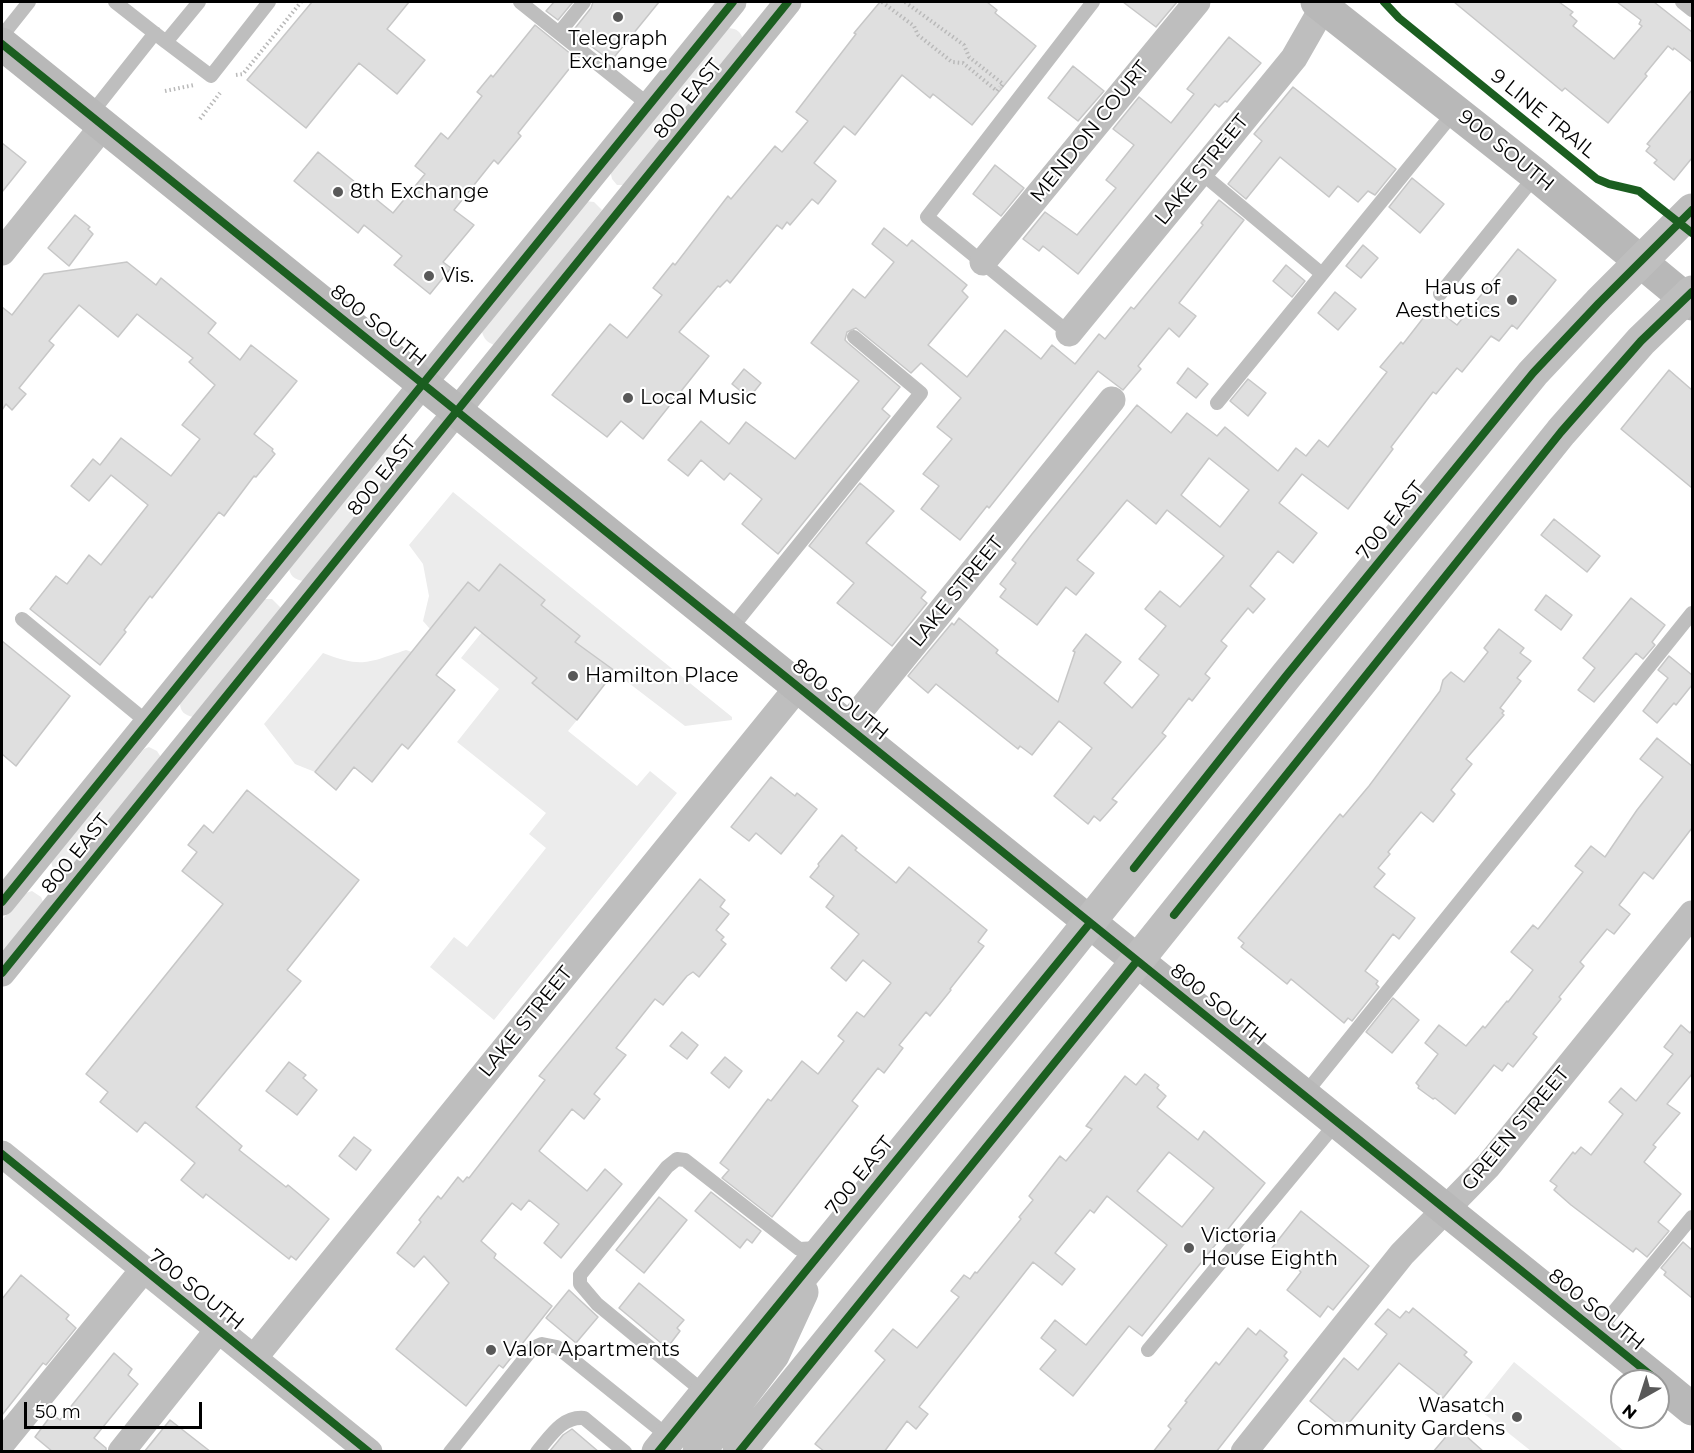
<!DOCTYPE html>
<style>
body{margin:0}
#map{position:relative;width:1694px;height:1453px;overflow:hidden;background:#fff;font-family:Montserrat,sans-serif}
canvas{display:block}
.frame{position:absolute;inset:0;border:3px solid #000;pointer-events:none}
.north{position:absolute;left:1610px;top:1369px;width:60px;height:60px;box-sizing:border-box;background:#fff;border:2px solid #999;border-radius:50%;rotate:219deg;font-size:16px;font-weight:700;line-height:24px;text-align:center;color:#000}
.north::after{content:'';display:block;margin:auto;width:21px;height:27px;background:#595959;clip-path:polygon(50% 0,100% 100%,50% 72%,0 100%)}
.scale{position:absolute;left:24px;top:1402px;width:178px;height:27px;box-sizing:border-box;border:3px solid #000;border-top:0;padding-left:8px;font-size:18px;line-height:21px;white-space:nowrap;color:#000;-webkit-text-stroke:4px #fff;paint-order:stroke}
</style>
<div id="map">
<canvas width="1694" height="1453"></canvas>
<div class="frame"></div>
<div class="north">N</div>
<div class="scale">50 m</div>
</div>
<script>
const ctx = document.querySelector('canvas').getContext('2d');
ctx.lineJoin = 'round';
function fill(path, color) {
  ctx.fillStyle = color;
  ctx.fill(path, 'evenodd');
}
function stroke(path, color, width, dash) {
  ctx.strokeStyle = color;
  ctx.lineWidth = width;
  ctx.lineCap = dash ? 'butt' : 'round';
  ctx.setLineDash(dash || []);
  ctx.stroke(path);
}
function label(font, color, halo, rows, align = 'center') {
  ctx.font = font + ' Montserrat,sans-serif';
  ctx.lineWidth = 4.5;
  ctx.setLineDash([]);
  ctx.textBaseline = 'middle';
  ctx.strokeStyle = halo;
  ctx.fillStyle = color;
  for (const [text, x, y, turn = 0] of rows) {
    ctx.save();
    ctx.translate(x, y);
    ctx.rotate((+turn || 0) * Math.PI / 180);
    ctx.textAlign = isNaN(turn) ? turn : align;
    if (halo) ctx.strokeText(text, 0, 0);
    ctx.fillText(text, 0, 0);
    ctx.restore();
  }
}
const green = new Path2D(`
 M729,28C737,29 740,31 743,39L627,185H617L612,179L610,170Z
 M585,201L594,202L602,210L494,345C487,342 484,339 482,332Z
 M389,445L399,447L407,455L307,581C298,581 290,578 289,568Z
 M453,492L732,717V720L685,726L575,642L580,636L541,605L545,600L500,564L479,591L467,582L430,629L423,621L429,596L423,564L409,545Z
 M264,599H272L281,608L193,717C185,715 180,712 180,703Z
 M486,627L498,646L537,678L533,684L577,720L568,731L637,786L650,771L677,793L494,1020L430,967L454,937L467,947L546,848L529,834L546,813L457,742L499,689L461,658Z
 M406,650L412,652L315,772L295,764L264,724L323,653C362,668 367,663 406,650Z
 M149,747L157,751L162,759L72,874C60,875 52,873 51,860L144,749Z
 M32,891L41,897L43,902L2,961V920L23,894Z
 M1514,1362L1624,1451H1531L1477,1408Z`);
const building = new Path2D(`
 M312,2H409L387,29L425,60L397,94L359,63L306,128L247,80Z
 M554,2H573L558,20L546,11Z
 M593,2H659L611,61L572,32L591,8Z
 M880,2H987L997,10L995,13L1036,46L972,125L933,94L930,98L902,75L855,135L844,126L814,163L836,181L818,204L812,199L790,225L787,222L782,229L777,225L730,283L727,280L720,287L718,286L679,332L709,356L643,439L621,421L607,437L552,395L610,324L627,338L662,295L653,288L673,263L675,265L728,196L731,199L775,146L782,152L808,121L796,112L856,34L854,33Z
 M1123,2H1177L1156,27Z
 M1454,2H1559L1573,12L1570,15L1577,21L1573,26L1614,59L1642,26L1639,24L1641,20L1617,2H1654L1692,32V62L1674,48L1673,50L1668,46L1645,74L1647,76L1608,123L1565,88L1562,91Z
 M535,25L577,59L518,133L521,136L498,164L494,160L454,210L474,225L443,262L451,268L430,294L394,265L402,256L364,225L358,233L294,181L318,152L393,213L425,174L415,166L441,133L448,139L482,96L477,92L491,75L493,77Z
 M1229,37L1261,63L1227,102L1225,101L1219,107L1215,104L1078,274L1043,246L1039,251L1023,239L1045,212L1077,235L1116,188L1106,180L1134,145L1113,129L1139,97L1171,123L1194,94L1187,89Z
 M1073,66L1104,91L1078,121L1048,98Z
 M1293,87L1396,169L1375,195L1368,191L1358,202L1338,186L1329,197L1280,157L1246,199L1228,184L1262,141L1254,134Z
 M1692,90V158L1674,180L1654,163L1657,160L1646,151L1650,146L1647,144Z
 M2,143L26,162L2,192Z
 M995,165L1024,188L1001,216L973,194Z
 M1412,178L1444,204L1420,233L1389,207Z
 M1219,200L1244,220L1179,303L1196,316L1179,337L1169,328L1138,366L1141,369L1123,390L1098,371L989,508L987,506L960,540L921,509L939,486L923,474L952,439L937,427L961,398L921,363L911,373L856,328L847,332L845,340L848,343L900,387L882,409L890,416L778,554L742,524L762,499L730,473L724,480L701,460L688,476L668,460L701,421L729,444L746,422L795,459L859,381L811,343L853,289L865,298L894,262L872,244L884,228L907,246L912,240L967,285L962,291L968,297L928,345L967,377L1005,330L1041,359L1052,345L1075,364L1099,334L1105,339L1131,307L1134,309L1203,225L1201,223Z
 M75,215L90,227L88,229L93,234L69,266L48,248Z
 M1363,245L1378,258L1361,278L1346,266Z
 M1518,249L1556,280L1517,329L1512,325L1499,341L1491,336L1462,372L1457,368L1436,394L1433,392L1391,447L1393,449L1348,509L1302,474L1279,503L1317,533L1293,563L1278,551L1250,586L1265,599L1253,613L1248,608L1221,641L1227,646L1205,674L1210,678L1192,701L1189,698L1162,733L1166,736L1112,799L1117,802L1100,821L1094,816L1088,824L1054,796L1092,748L1059,721L1032,755L1020,746L1018,749L936,684L928,693L908,676L952,623L954,625L959,618L998,650L996,653L1058,702L1075,652L1073,651L1086,634L1121,662L1104,683L1132,708L1159,675L1139,659L1166,626L1145,609L1160,591L1180,607L1224,556L1167,510L1156,524L1127,500L1077,560L1094,573L1076,595L1066,587L1037,625L1000,597L1006,589L1000,584L1016,563L1012,560L1032,534L1137,405L1171,433L1187,413L1217,436L1225,427L1278,471L1296,448L1306,456L1319,440L1328,447L1387,372L1380,367L1401,342L1403,344L1431,308L1439,314L1440,312L1457,325ZM1209,458L1249,490L1220,527L1181,495Z
 M127,262L156,285L161,278L216,323L208,333L240,360L251,345L297,381L254,434L273,449L272,451L275,454L256,477L254,476L224,516L219,512L152,598L150,596L124,630L126,632L100,665L30,609L56,576L67,584L89,555L101,565L148,505L111,475L89,501L71,486L93,459L100,465L121,438L171,476L200,439L182,425L215,385L189,362L193,358L137,314L118,337L79,305L49,341L54,345L19,388L26,394L12,410L6,404L2,410V307L12,315L44,274Z
 M1286,265L1305,281L1292,297L1273,281Z
 M1335,292L1356,309L1338,330L1318,313Z
 M1188,368L1208,384L1196,398L1177,383Z
 M744,369L761,383L749,398L732,384Z
 M1669,370L1692,390V488L1621,429Z
 M1248,379L1266,393L1248,416L1230,401Z
 M860,483L894,511L866,543L926,592L921,598L927,603L892,646L837,603L854,583L809,546Z
 M1554,519L1600,556L1587,572L1541,535Z
 M500,564L545,600L541,605L580,636L575,642L615,671L577,720L532,683L537,678L475,627L436,675L455,690L408,749L402,744L372,782L354,767L336,790L315,772L468,582L479,591Z
 M1546,595L1572,615L1561,630L1535,610Z
 M1631,598L1665,625L1652,642L1655,645L1643,659L1636,653L1594,702L1578,690L1595,668L1583,658Z
 M1499,629L1524,648L1520,653L1531,661L1517,678L1521,681L1500,708L1504,711L1502,713L1504,715L1466,759L1472,764L1451,790L1455,794L1433,822L1421,812L1388,852L1390,854L1378,868L1385,874L1374,887L1415,918L1399,939L1393,934L1365,971L1378,981L1376,984L1379,987L1352,1021L1348,1018L1344,1023L1291,979L1287,984L1241,947L1244,943L1238,938L1340,814L1343,817L1369,786L1440,691L1443,680L1451,672L1464,682L1488,652L1484,648Z
 M2,641L70,696L16,766L2,754Z
 M1669,656L1692,675V685L1676,705L1674,703L1657,723L1643,711L1668,678L1658,670Z
 M1657,738L1692,766V828L1653,879L1644,872L1619,905L1630,914L1614,934L1607,929L1580,962L1584,966L1559,997L1561,999L1533,1034L1537,1037L1513,1067L1508,1063L1502,1071L1494,1065L1455,1114L1435,1098L1433,1099L1418,1088L1419,1086L1416,1083L1438,1054L1425,1043L1439,1025L1466,1046L1483,1026L1485,1028L1507,1001L1508,1002L1533,970L1511,952L1533,925L1538,929L1583,872L1575,866L1591,846L1605,857L1637,810L1663,777L1640,759Z
 M771,777L795,796L797,793L817,809L781,854L756,833L749,841L731,827Z
 M247,790L359,880L287,970L301,981L196,1107L242,1146L239,1150L286,1187L288,1185L329,1219L296,1260L291,1256L289,1259L206,1194L203,1198L181,1180L195,1163L145,1122L137,1132L100,1102L108,1092L86,1074L223,904L182,871L197,852L188,845L204,825L213,833Z
 M842,835L857,848L855,850L896,883L909,867L987,930L978,942L984,946L950,989L951,990L930,1016L926,1012L899,1045L903,1048L884,1073L878,1068L852,1101L858,1106L772,1217L722,1178L729,1170L720,1163L768,1099L771,1101L802,1061L818,1074L844,1041L838,1036L857,1012L864,1017L891,983L863,960L846,981L831,968L859,934L826,907L834,896L810,877L819,866L818,864Z
 M700,879L725,900L720,907L729,914L716,930L724,937L721,940L726,944L699,977L693,972L687,976L663,1005L655,999L616,1048L626,1055L594,1094L600,1099L584,1119L572,1109L539,1151L587,1191L605,1169L622,1184L561,1258L544,1243L559,1224L529,1200L521,1210L512,1203L481,1241L496,1254L494,1258L552,1306L503,1368L499,1365L466,1406L396,1349L449,1283L424,1256L414,1267L397,1253L421,1222L419,1220L438,1196L441,1199L458,1177L463,1182L467,1177L469,1178L545,1080L539,1076Z
 M1393,998L1419,1020L1392,1053L1366,1032Z
 M1681,1025L1690,1033L1692,1030V1074L1667,1104L1680,1113L1653,1145L1656,1147L1644,1162L1681,1194L1658,1222L1669,1231L1647,1257L1636,1248L1633,1252L1571,1205L1554,1190L1557,1186L1550,1181L1573,1152L1575,1154L1581,1147L1591,1155L1623,1114L1609,1102L1621,1088L1636,1101L1673,1054L1664,1047Z
 M682,1032L698,1045L687,1059L670,1046Z
 M725,1057L742,1071L729,1088L711,1073Z
 M289,1062L306,1075L303,1078L317,1090L297,1115L266,1091Z
 M1145,1074L1159,1085L1157,1088L1166,1096L1157,1107L1198,1140L1204,1131L1265,1183L1142,1336L1129,1326L1073,1396L1040,1369L1056,1350L1041,1338L1055,1320L1086,1345L1167,1245L1107,1196L1094,1213L1090,1210L1055,1253L1075,1269L1062,1285L1033,1262L919,1407L928,1414L916,1429L907,1421L884,1452H825L815,1444L885,1360L875,1351L893,1329L917,1348L959,1297L951,1291L964,1275L970,1279L975,1272L977,1273L1021,1219L1019,1217L1033,1200L1029,1196L1060,1156L1066,1161L1092,1129L1086,1126L1125,1076L1136,1085ZM1169,1152L1214,1188L1182,1227L1137,1191Z
 M354,1137L371,1150L356,1170L339,1156Z
 M711,1192L761,1231L752,1243L747,1239L740,1248L695,1211Z
 M659,1197L687,1220L644,1273L616,1250Z
 M1301,1211L1369,1266L1333,1310L1328,1306L1320,1317L1287,1290L1301,1272L1272,1248Z
 M1683,1242L1692,1250V1298L1664,1275L1666,1272L1661,1268Z
 M21,1275L69,1315L66,1319L76,1328L46,1365L43,1363L2,1415V1299Z
 M639,1283L684,1320L677,1328L680,1331L667,1348L619,1308Z
 M569,1290L598,1317L576,1343L546,1318Z
 M1413,1308L1467,1352L1464,1355L1472,1362L1443,1398L1399,1363L1344,1429L1310,1401L1344,1358L1358,1370L1387,1334L1375,1324L1388,1309L1400,1318L1406,1311L1409,1313Z
 M1248,1328L1256,1335L1260,1330L1287,1352L1284,1356L1288,1360L1216,1452H1153L1171,1429L1168,1426L1187,1402L1185,1401L1216,1362L1219,1365Z
 M114,1353L132,1369L128,1375L138,1384L94,1438L106,1448V1452H53L35,1437L52,1414L60,1420Z
 M170,1420L211,1452H144Z
 M1455,1426L1484,1452H1433Z
 M572,1429L599,1452H549L563,1435Z`);
const path = new Path2D(`
 M882,2L914,26L918,35L952,62L963,63L997,91L1000,87
 M905,2L964,45L969,57L1003,84L1001,87
 M236,75L243,74L301,2
 M165,91L194,85
 M200,119L220,93`);
const lane = new Path2D(`
 M115,2L166,42L199,2
 M520,2L649,105
 M1682,2L1692,10
 M559,33L584,2
 M2,36L29,2
 M166,42L211,76L269,2
 M90,115L155,33
 M1200,172L1322,274
 M1440,294L1536,175
 M1069,333L927,217L1093,2
 M1217,403L1455,111
 M22,619L147,722
 M729,631L921,393L854,337
 M1304,1095L1692,613
 M1597,1332L1692,1217
 M1148,1350L1337,1122
 M705,1393L597,1304L580,1284V1275L667,1167L677,1159L685,1160L799,1249L818,1248
 M450,1452L533,1348L542,1344L557,1347L669,1437
 M537,1452C550,1437 562,1416 584,1418L625,1452`);
const street = new Path2D(`
 M2,252L103,126
 M983,262L1197,2
 M1069,333L1294,58L1326,2
 M847,727L1112,400
 M2,902L733,2
 M2,973L788,2
 M2,1154L369,1452
 M254,1358L798,687
 M2,1443L144,1269
 M121,1452L219,1329
 M1244,1452L1402,1254L1488,1166L1692,914`);
const secondary = new Path2D(`
 M1317,2L1536,175L1692,304
 M2,44L1658,1381
 M1658,1381L1692,1409`);
const primary = new Path2D(`
 M658,1452L1051,970L1286,676L1533,373L1599,303L1692,210
 M699,1452L773,1355L802,1292
 M739,1452L1137,961L1561,432L1641,341L1692,292`);
const cycleway = new Path2D(`
 M1384,2L1399,18L1597,179L1609,184L1639,191L1692,233
 M2,44L1658,1381
 M1134,868L1286,676L1533,373L1599,303L1692,210
 M2,902L733,2
 M1174,915L1561,432L1641,341L1692,292
 M2,973L788,2
 M2,1154L369,1452
 M658,1452L1090,923
 M739,1452L1137,961`);
const markers = [
 [618,17,6,"#595959"],
 [338,192,6,"#595959"],
 [429,276,6,"#595959"],
 [1512,300,6,"#595959"],
 [628,398,6,"#595959"],
 [573,676,6,"#595959"],
 [1189,1248,6,"#595959"],
 [491,1350,6,"#595959"],
 [1517,1417,6,"#595959"]
];
const poiNames = [
 ["Telegraph",618,39,"center"],
 ["Exchange",618,62,"center"],
 ["8th Exchange",350,192],
 ["Vis.",441,276],
 ["Haus of",1500,288,"right"],
 ["Aesthetics",1500,311,"right"],
 ["Local Music",640,398],
 ["Hamilton Place",585,676],
 ["Victoria",1201,1236],
 ["House Eighth",1201,1259],
 ["Valor Apartments",503,1350],
 ["Wasatch",1505,1406,"right"],
 ["Community Gardens",1505,1429,"right"]
];
const streetNames = [
 ["800 EAST",688,99,-51],
 ["9 LINE TRAIL",1543,114,39],
 ["MENDON COURT",1090,132,-51],
 ["900 SOUTH",1506,151,39],
 ["LAKE STREET",1202,170,-51],
 ["800 SOUTH",378,326,39],
 ["800 EAST",382,476,-51],
 ["700 EAST",1391,521,-51],
 ["LAKE STREET",957,592,-51],
 ["800 SOUTH",840,700,39],
 ["800 EAST",76,854,-51],
 ["800 SOUTH",1218,1005,39],
 ["LAKE STREET",526,1022,-51],
 ["GREEN STREET",1516,1129,-50],
 ["700 EAST",860,1176,-51],
 ["700 SOUTH",196,1290,39],
 ["800 SOUTH",1596,1310,39]
];
fill(green, '#ececec');
fill(building, '#dfdfdf');
stroke(building, '#c7c7c7', 1.5);
stroke(path, '#b9b9b9', 4, [1.5, 3]);
stroke(lane, '#bebebe', 14);
stroke(street, '#bebebe', 27);
stroke(secondary, '#b8b8b8', 33);
stroke(primary, '#bebebe', 33);
stroke(cycleway, '#1b5e20', 8);
for (const [x, y, r, color] of markers) {
  const dot = new Path2D();
  dot.arc(x, y, r, 0, 2 * Math.PI);
  ctx.fillStyle = color;
  ctx.fill(dot);
  stroke(dot, '#fff', 2);
}
label('20px', '#000', '#fff', poiNames, 'left');
label('20px', '#000', '#fff', streetNames);
</script>
